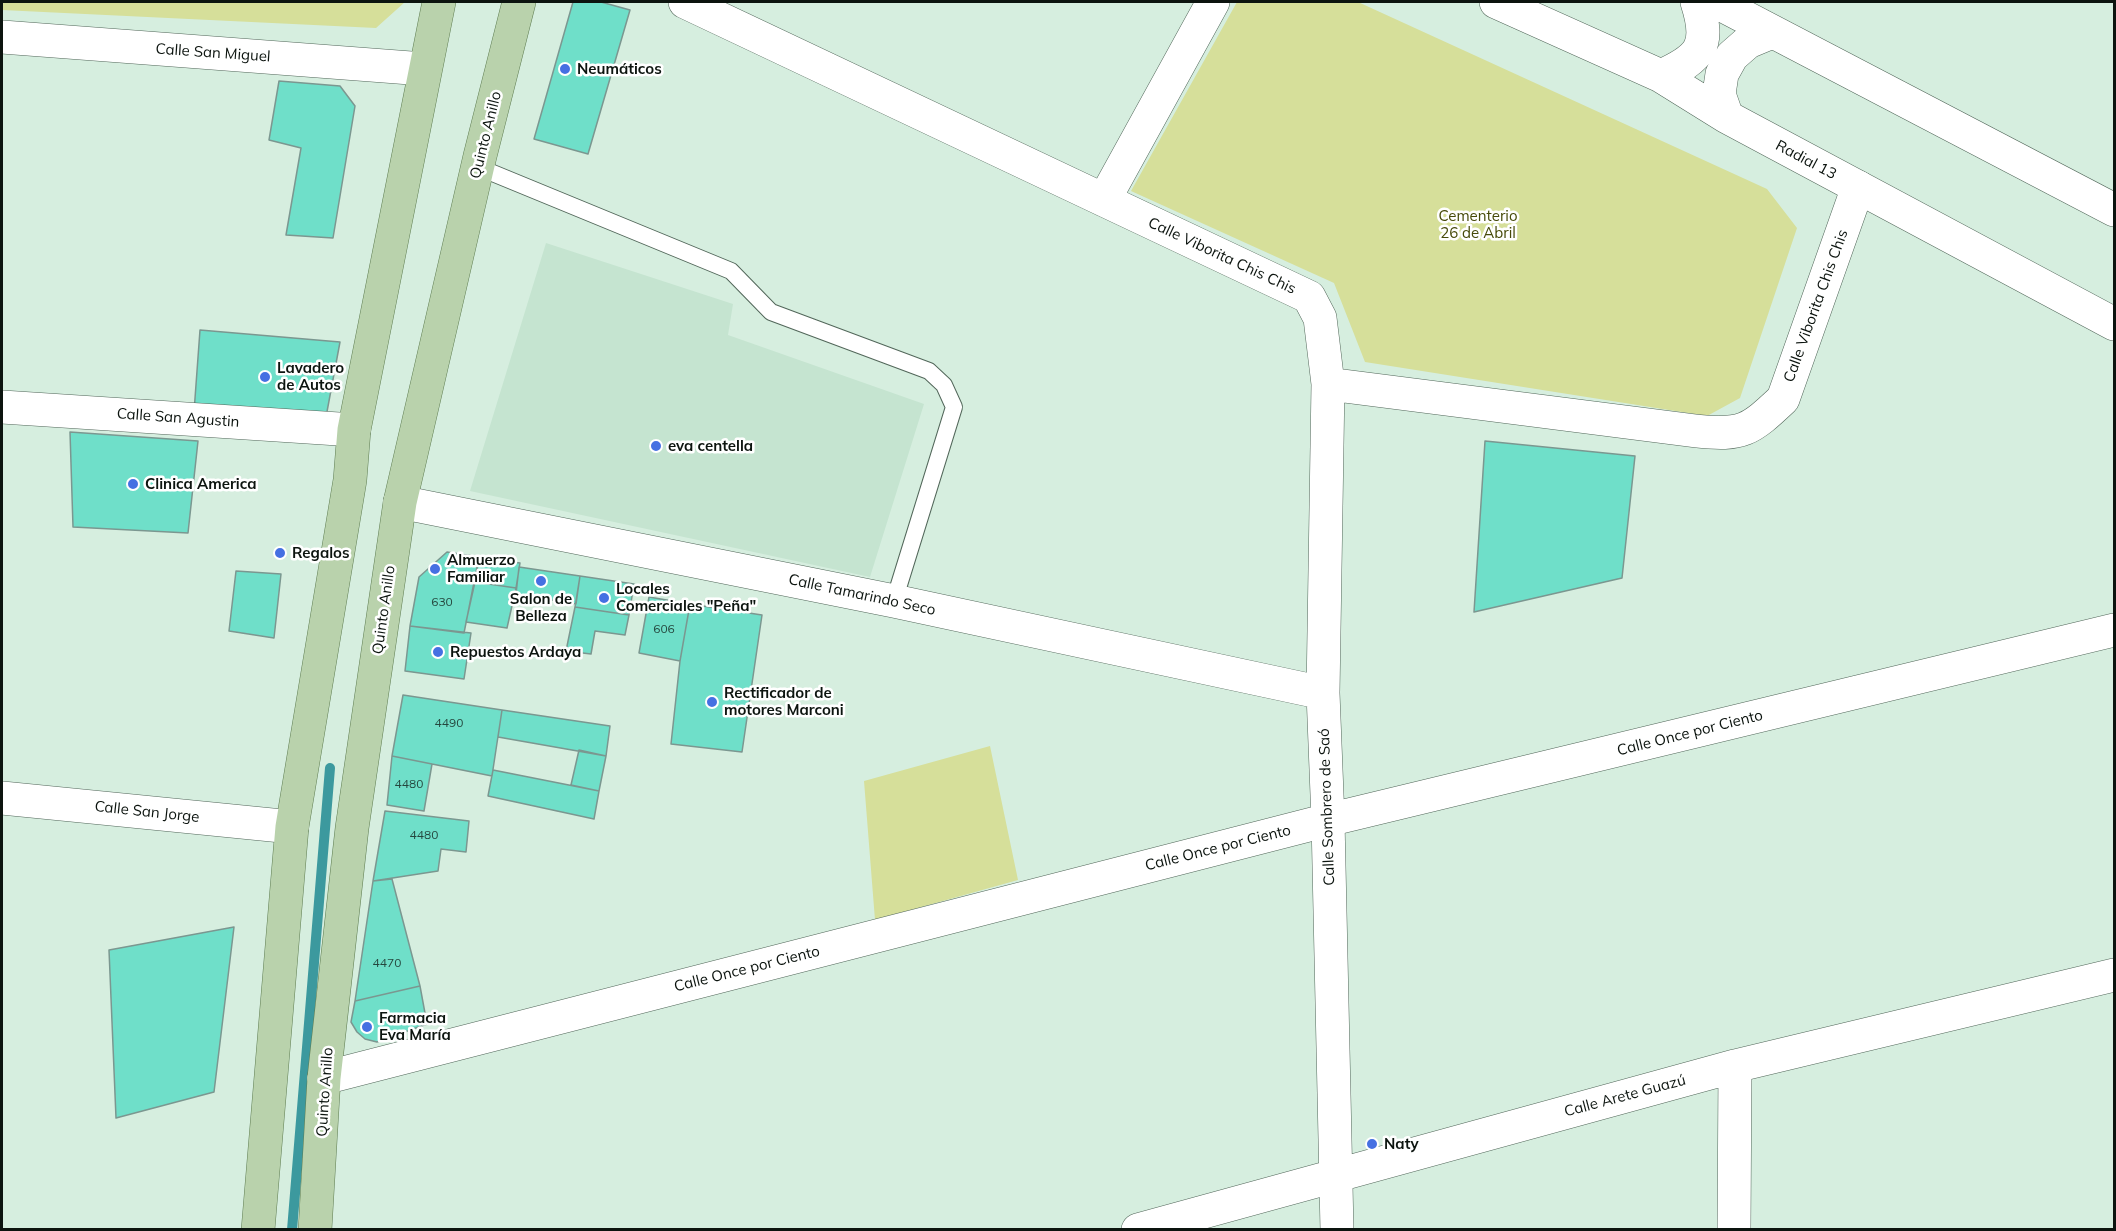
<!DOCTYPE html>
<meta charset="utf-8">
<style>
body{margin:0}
#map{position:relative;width:2116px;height:1231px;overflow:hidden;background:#d6eedf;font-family:Mulish,sans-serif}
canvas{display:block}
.frame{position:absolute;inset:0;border:3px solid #0c140f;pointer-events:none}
</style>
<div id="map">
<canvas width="2116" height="1231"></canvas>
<div class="frame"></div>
</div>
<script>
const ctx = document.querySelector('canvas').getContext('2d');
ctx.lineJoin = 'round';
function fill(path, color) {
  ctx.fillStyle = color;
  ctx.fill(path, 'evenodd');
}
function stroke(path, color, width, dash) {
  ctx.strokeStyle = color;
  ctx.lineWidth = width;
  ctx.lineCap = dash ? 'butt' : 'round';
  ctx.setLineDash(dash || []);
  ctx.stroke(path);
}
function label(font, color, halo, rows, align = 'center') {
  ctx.font = font + ' Mulish,sans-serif';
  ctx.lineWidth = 5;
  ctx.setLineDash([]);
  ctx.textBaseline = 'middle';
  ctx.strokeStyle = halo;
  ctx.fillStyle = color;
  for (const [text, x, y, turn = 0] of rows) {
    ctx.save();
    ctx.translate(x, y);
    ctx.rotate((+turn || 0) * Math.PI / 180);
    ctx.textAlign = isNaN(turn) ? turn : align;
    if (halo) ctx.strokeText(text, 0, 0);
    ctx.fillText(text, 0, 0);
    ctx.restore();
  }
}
const built = new Path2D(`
 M546,243L733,304L728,335L924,404L870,577L470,491Z`);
const green = new Path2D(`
 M2,2H405L376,28L2,10Z
 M1237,2H1358L1767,189L1797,228L1740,398L1707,416L1365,362L1334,283L1131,191Z
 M990,746L1018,880L875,920L864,781Z`);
const stream = new Path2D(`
 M292,1230L330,768`);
const building = new Path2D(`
 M573,2H601L630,10L588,154L534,139Z
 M279,81L340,86L355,106L333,238L286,235L301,148L269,140Z
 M200,330L340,342L326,417L194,412Z
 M70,432L198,441L188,533L73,527Z
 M1485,441L1635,456L1622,578L1474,612Z
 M447,552L479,557L464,633L410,626L419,577Z
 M479,557L520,563L516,588L475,582Z
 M519,567L580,576L576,604L516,594Z
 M236,571L281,574L274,638L229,631Z
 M580,576L634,584L629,615L575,607Z
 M475,582L516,588L507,628L466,622Z
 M649,597L690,604L680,661L639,653Z
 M690,604L762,615L742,752L671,744L680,661Z
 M575,607L629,615L625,635L595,631L591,654L566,651Z
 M410,626L471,633L464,679L405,671Z
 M403,695L502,710L492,776L392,756Z
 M502,710L610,726L606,756L498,737Z
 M579,750L606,756L599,791L571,785Z
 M392,756L432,764L424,811L387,805Z
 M493,770L599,791L594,819L488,796Z
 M385,811L469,821L466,852L441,849L438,871L373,881Z
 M392,879L420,986L355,1001L373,881Z
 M234,927L214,1092L116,1118L109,950Z
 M420,986L427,1024L377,1042L365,1039L357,1032L351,1022L355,1001Z`);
const lane = new Path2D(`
 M478,167L731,271L771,312L929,371L944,385L954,407L894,601`);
const street = new Path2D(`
 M685,2L1309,297L1320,318L1328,384L1323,693L1328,820L1337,1230
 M2,37L424,69
 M1104,200L1213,2
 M1328,384L1696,431C1743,436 1750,430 1783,399L1858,187
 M2,407L354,430
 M400,502L894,601L1323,693
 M2,798L292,827
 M324,1078L1328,820L2114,630
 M1138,1230L1735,1066L2114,975
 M1734,1230L1735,1066`);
const secondary = new Path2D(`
 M1496,2L1661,76L1727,117L2114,324
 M1716,2L2114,210
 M1661,76C1701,58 1711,46 1697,2
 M1727,117L1719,94L1722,74L1732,56L1748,42L1772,32`);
const primary = new Path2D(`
 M258,1230L292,827L350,480L354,430L439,2
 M315,1230L324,1078L352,828L400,502L480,156L519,2`);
const markers = [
 [565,69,6,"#4570e2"],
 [265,377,6,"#4570e2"],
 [656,446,6,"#4570e2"],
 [133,484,6,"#4570e2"],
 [280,553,6,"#4570e2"],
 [435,569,6,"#4570e2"],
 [541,581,6,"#4570e2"],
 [604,598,6,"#4570e2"],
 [438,652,6,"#4570e2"],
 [712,702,6,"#4570e2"],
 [367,1027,6,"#4570e2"],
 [1372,1144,6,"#4570e2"]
];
const numberNames = [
 ["630",442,602],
 ["606",664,629],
 ["4490",449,723],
 ["4480",409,784],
 ["4480",424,835],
 ["4470",387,963]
];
const streetNames = [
 ["Calle San Miguel",213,53,4],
 ["Quinto Anillo",486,135,-76],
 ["Radial 13",1806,160,28],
 ["Calle Viborita Chis Chis",1222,256,25],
 ["Calle Viborita Chis Chis",1816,306,-70],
 ["Calle San Agustin",178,418,4],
 ["Calle Tamarindo Seco",862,595,12],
 ["Quinto Anillo",384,610,-82],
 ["Calle Once por Ciento",1690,733,-14],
 ["Calle Sombrero de Saó",1327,807,-92],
 ["Calle San Jorge",147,812,6],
 ["Calle Once por Ciento",1218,848,-14],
 ["Calle Once por Ciento",747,969,-14],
 ["Quinto Anillo",325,1092,-86],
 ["Calle Arete Guazú",1625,1096,-15]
];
const poiNames = [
 ["Neumáticos",577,69],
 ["Lavadero",277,368],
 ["de Autos",277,385],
 ["eva centella",668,446],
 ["Clinica America",145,484],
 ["Regalos",292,553],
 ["Almuerzo",447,560],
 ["Familiar",447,577],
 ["Locales",616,589],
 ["Comerciales \"Peña\"",616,606],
 ["Salon de",541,599,"center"],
 ["Belleza",541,616,"center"],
 ["Repuestos Ardaya",450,652],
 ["Rectificador de",724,693],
 ["motores Marconi",724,710],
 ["Farmacia",379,1018],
 ["Eva María",379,1035],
 ["Naty",1384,1144]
];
const parkNames = [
 ["Cementerio",1478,216],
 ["26 de Abril",1478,233]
];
fill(built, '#c5e4d0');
fill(green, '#d6df9a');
stroke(stream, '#3c999e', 10);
fill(building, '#6fdfc9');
stroke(building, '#7b9790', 1.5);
stroke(lane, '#52675a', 18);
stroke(street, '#52675a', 34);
stroke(secondary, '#52675a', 34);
stroke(primary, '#5e7c51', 34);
stroke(lane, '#fff', 16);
stroke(street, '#fff', 33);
stroke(secondary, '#fff', 33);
stroke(primary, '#b9d2ac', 33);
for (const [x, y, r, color] of markers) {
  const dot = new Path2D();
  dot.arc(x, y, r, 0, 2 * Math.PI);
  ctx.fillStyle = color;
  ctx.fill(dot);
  stroke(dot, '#fff', 2);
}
label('12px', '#25473e', null, numberNames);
label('15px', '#0c140f', '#fff', streetNames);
label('bold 15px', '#0c140f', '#fff', poiNames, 'left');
label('15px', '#464a09', '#fff', parkNames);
</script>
